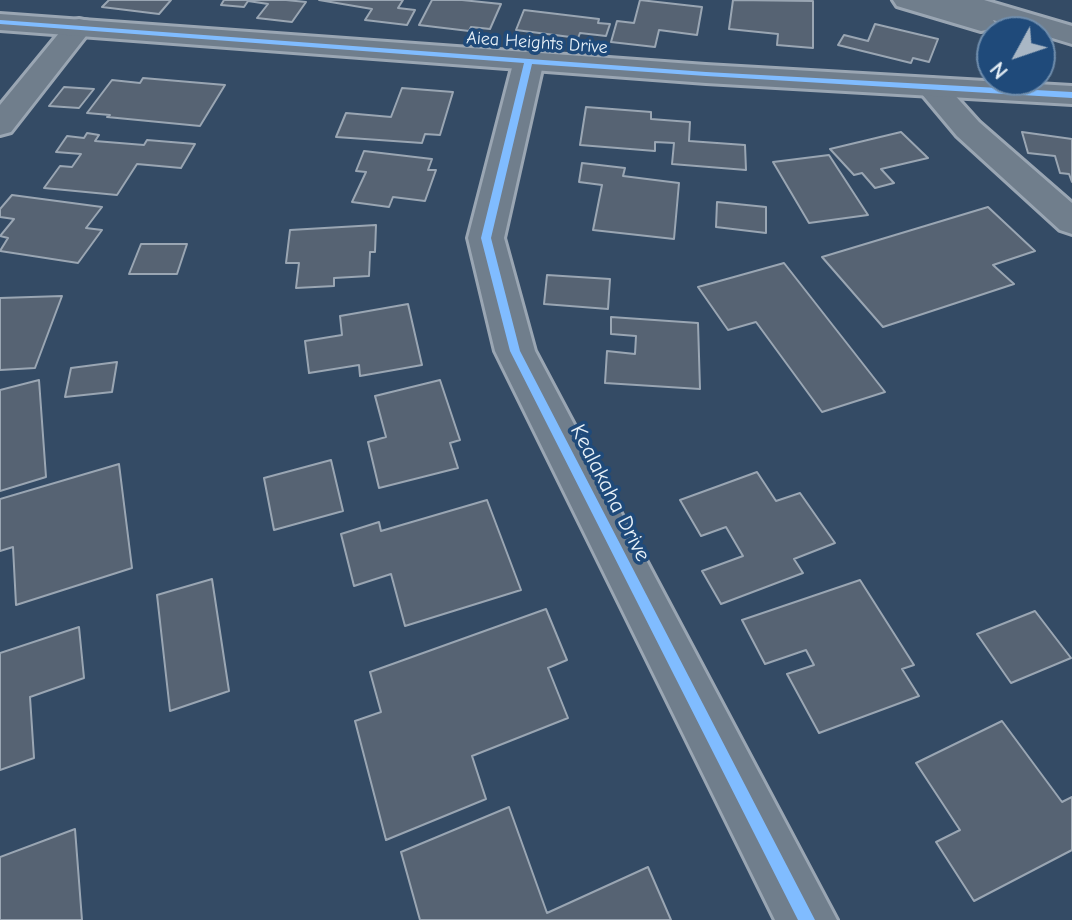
<!DOCTYPE html>
<style>
body{margin:0}
#map{position:relative;width:1072px;height:920px;overflow:hidden;background:#344b65;font-family:"Comic Neue",sans-serif}
canvas{display:block}
.north{position:absolute;left:976px;top:16px;width:80px;height:80px;box-sizing:border-box;background:#1f4a7a;border:2px solid #6f8dac;border-radius:50%;rotate:230deg;font-size:22px;font-weight:700;line-height:32px;text-align:center;color:#e8f1f8}
.north::after{content:'';display:block;margin:auto;width:28px;height:36px;background:#a9b7c5;clip-path:polygon(50% 0,100% 100%,50% 72%,0 100%)}
</style>
<div id="map">
<canvas width="1072" height="920"></canvas>
<div class="north">N</div>
</div>
<script>
const ctx = document.querySelector('canvas').getContext('2d');
ctx.lineJoin = 'round';
function fill(path, color) {
  ctx.fillStyle = color;
  ctx.fill(path, 'evenodd');
}
function stroke(path, color, width, dash) {
  ctx.strokeStyle = color;
  ctx.lineWidth = width;
  ctx.lineCap = dash ? 'butt' : 'round';
  ctx.setLineDash(dash || []);
  ctx.stroke(path);
}
function label(font, color, halo, rows, align = 'center') {
  ctx.font = font + ' "Comic Neue",sans-serif';
  ctx.lineWidth = 7;
  ctx.setLineDash([]);
  ctx.textBaseline = 'middle';
  ctx.strokeStyle = halo;
  ctx.fillStyle = color;
  for (const [text, x, y, turn = 0] of rows) {
    ctx.save();
    ctx.translate(x, y);
    ctx.rotate((+turn || 0) * Math.PI / 180);
    ctx.textAlign = isNaN(turn) ? turn : align;
    if (halo) ctx.strokeText(text, 0, 0);
    ctx.fillText(text, 0, 0);
    ctx.restore();
  }
}
const building = new Path2D(`
 M109,0H171L159,14L102,7Z
 M224,0H286L306,2L292,22L257,18L268,4L248,1L244,7L221,5Z
 M319,0H403L398,8L415,10L407,25L365,20L372,9Z
 M432,0H462L501,4L490,29L471,27L469,31L419,25Z
 M640,0L702,7L697,35L659,30L655,47L611,42L617,21L634,23Z
 M733,0L813,1V48L777,45L778,34L729,29Z
 M524,10L599,19L598,23L610,24L606,36L580,33L578,38L516,30Z
 M875,24L938,39L929,62L913,58L911,63L838,45L844,35L868,41Z
 M143,78L225,85L200,126L107,117L110,115L87,113L112,80L140,83Z
 M64,87L94,89L79,108L49,106Z
 M402,88L453,92L440,135L425,134L422,143L336,137L346,113L391,117Z
 M586,107L651,112V119L690,122L689,141L745,145L746,170L672,164L674,143L655,142V151L580,145Z
 M901,132L928,158L881,169L894,183L875,188L862,173L854,175L830,149Z
 M1022,132L1072,139V182L1069,174L1060,173L1055,156L1028,153Z
 M87,133L99,135L95,141L144,145L147,140L195,144L181,168L137,164L117,195L44,188L60,166L72,167L81,154L56,152L67,136L84,138Z
 M364,151L432,159L428,170H436L425,201L393,197L389,207L352,202L366,172L356,171Z
 M829,155L868,215L809,223L773,162Z
 M582,163L625,168L623,176L679,183L674,239L593,230L602,185L579,182Z
 M12,195L102,207L86,228L102,230L78,263L0,251L8,238L0,236L14,219L0,217V209Z
 M717,202L766,207V233L716,227Z
 M988,207L1035,251L993,265L1014,284L883,327L822,257Z
 M376,225L375,252H370L369,276L334,278V286L296,288L299,263H286L290,230Z
 M141,244H187L177,274H129Z
 M784,263L885,392L822,412L756,322L728,330L698,287Z
 M547,275L610,279L608,309L544,304Z
 M62,296L35,368L0,370V298Z
 M408,304L422,365L360,376L359,365L309,373L305,341L342,335L340,316Z
 M611,317L698,323L700,389L605,383L607,351L635,354L636,336L611,334Z
 M117,362L112,392L65,397L71,368Z
 M39,380L46,477L0,491V390Z
 M440,380L460,440L450,443L458,468L379,488L368,442L386,437L375,396Z
 M331,460L343,511L274,530L264,478Z
 M119,464L132,568L16,605L13,547L0,551V499Z
 M757,472L776,501L800,493L835,543L794,559L803,573L721,604L702,571L743,556L726,527L701,536L680,500Z
 M487,500L521,590L405,626L391,574L354,586L341,534L379,522L381,531Z
 M212,579L229,691L170,711L157,595Z
 M860,580L914,665L902,669L919,696L819,733L787,674L814,665L806,650L765,664L742,620Z
 M546,609L567,660L548,668L568,718L472,756L486,799L386,840L355,721L381,712L370,672Z
 M1035,611L1071,658L1011,683L977,634Z
 M79,627L84,678L30,697L34,758L0,770V653Z
 M1002,721L1062,802L1072,797V850L974,901L936,842L960,830L916,763Z
 M509,807L547,913L648,867L671,920H420L401,852Z
 M75,829L82,920H0V857Z`);
const street = new Path2D(`
 M893,0H984L1072,26V44L993,20L995,23L991,29L981,31L897,6Z
 M79,19L89,21L93,27L11,132L0,135V105L69,21Z
 M529,51L539,54L544,60L504,238L535,351L837,920H775L495,351L468,238L514,60L519,54Z
 M931,78L942,81L979,122L1072,203V234L1060,230L957,136L916,87L920,81Z`);
const secondary = new Path2D(`
 M0,14L706,65L1072,86V104L706,83L0,30Z`);
const cycleway = new Path2D(`
 M0,20L706,72L1072,92V98L706,76L532,64L491,238L520,351L815,920H798L510,351L481,238L524,63L0,24Z`);
const farStreetnames = [
 ["Aiea Heights Drive",537,43,4]
];
const streetNames = [
 ["Kealakaha Drive",610,493,63]
];
fill(building, '#566373');
stroke(building, '#9aa6b3', 2);
stroke(street, '#9aa6b3', 6);
stroke(secondary, '#9aa6b3', 6);
fill(street, '#707e8c');
fill(secondary, '#707e8c');
fill(cycleway, '#80bcff');
label('18px', '#e8f1f8', '#1f4a7a', farStreetnames);
label('22px', '#e8f1f8', '#1f4a7a', streetNames);
</script>
